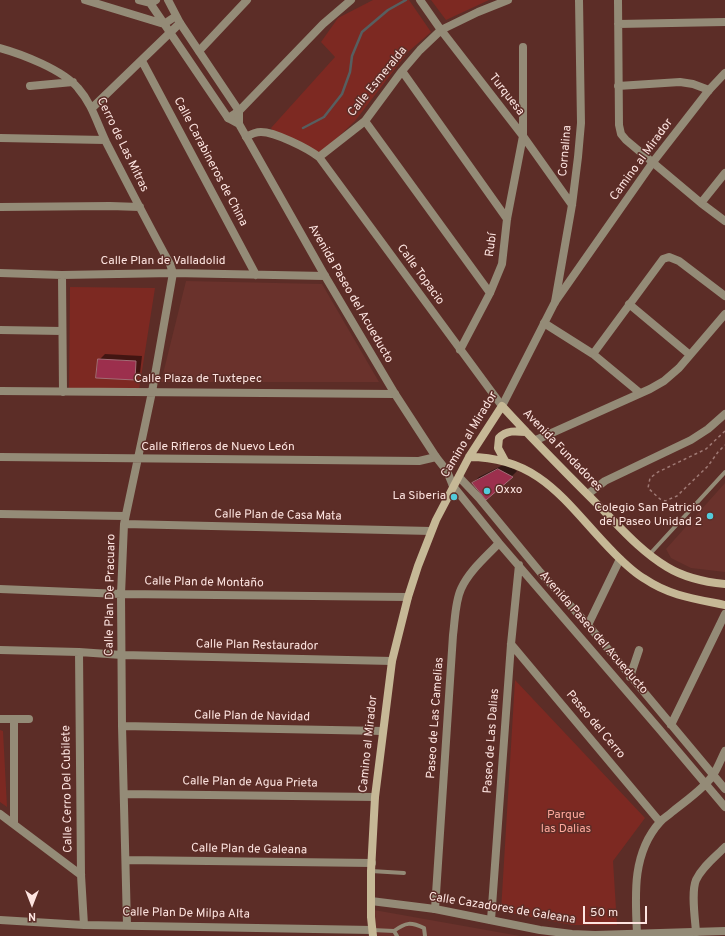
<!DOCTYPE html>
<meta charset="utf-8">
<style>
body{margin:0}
#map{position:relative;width:725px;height:936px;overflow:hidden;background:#5c2d27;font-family:Overpass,sans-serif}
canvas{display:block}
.north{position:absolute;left:12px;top:884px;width:40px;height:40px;-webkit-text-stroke:3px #5c2d27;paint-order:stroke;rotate:180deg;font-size:11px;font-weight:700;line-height:16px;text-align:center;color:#fde4e0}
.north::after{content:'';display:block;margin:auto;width:14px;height:18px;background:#fde4e0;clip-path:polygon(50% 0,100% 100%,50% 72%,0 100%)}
.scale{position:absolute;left:583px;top:906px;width:64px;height:18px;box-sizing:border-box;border:2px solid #fde4e0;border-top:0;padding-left:5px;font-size:12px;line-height:14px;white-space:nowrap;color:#fde4e0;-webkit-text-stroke:3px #5c2d27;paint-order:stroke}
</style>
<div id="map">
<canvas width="725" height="936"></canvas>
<div class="north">N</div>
<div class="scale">50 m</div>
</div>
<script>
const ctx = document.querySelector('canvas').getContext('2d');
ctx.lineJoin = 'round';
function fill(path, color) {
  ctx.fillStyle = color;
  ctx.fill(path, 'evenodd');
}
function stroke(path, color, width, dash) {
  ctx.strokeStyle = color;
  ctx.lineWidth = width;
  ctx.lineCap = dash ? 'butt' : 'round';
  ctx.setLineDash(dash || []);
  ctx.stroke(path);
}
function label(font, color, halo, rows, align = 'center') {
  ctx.font = font + ' Overpass,sans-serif';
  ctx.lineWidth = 3;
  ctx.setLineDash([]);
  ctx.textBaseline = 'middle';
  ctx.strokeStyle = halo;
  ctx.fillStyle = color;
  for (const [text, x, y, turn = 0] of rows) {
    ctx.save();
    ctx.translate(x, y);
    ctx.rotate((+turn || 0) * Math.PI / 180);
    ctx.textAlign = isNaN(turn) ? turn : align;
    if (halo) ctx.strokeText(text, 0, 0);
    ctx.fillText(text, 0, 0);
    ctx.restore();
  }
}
const built = new Path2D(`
 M186,281L322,284L379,382H161Z
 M725,483V572L691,568L671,558L666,549Z
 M374,910L520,936H377Z`);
const green = new Path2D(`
 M373,0H409L431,32L408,52L355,121L317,157L277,137L271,128L335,57L321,42L338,18Z
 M431,0H489L446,20Z
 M70,287L155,288L139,390L69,388Z
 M515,680L645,818L613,861L617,925H572L501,911Z
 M0,730L3,731L7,807L0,802Z`);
const shadow = new Path2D(`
 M105,354L142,356L140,373L134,379L99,360Z
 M505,464L517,471L512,476L473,483L479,477Z`);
const stream = new Path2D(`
 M303,128L324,117L342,94L350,72L352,56L362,32L388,10L406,0`);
const building = new Path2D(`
 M98,359L136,361L135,380L96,378Z
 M498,469L513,477L486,500L472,483Z`);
const path = new Path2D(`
 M725,431L706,449L658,472L650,478L648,488L660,499L665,501L677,496L708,466L718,452L725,445`);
const service = new Path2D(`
 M649,555L725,472
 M371,871L404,873
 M372,930L394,931L397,936
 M394,931C406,922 411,922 424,928L425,936`);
const minor = new Path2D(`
 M420,0L441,30L523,136L572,205
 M618,0L619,125L621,134L626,140L701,203L725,221
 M618,24L725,22
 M0,48C22,54 63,70 78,88C92,104 97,123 106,142C127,183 148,224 170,264L173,273L152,392L124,524L121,594L122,726L127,925
 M199,51L247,0
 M142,61L256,275
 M402,71L507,219
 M30,86L73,82
 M618,86L680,82L693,84L709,90
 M92,108L180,23
 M228,118L239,111L323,24L351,0
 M365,121L490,293
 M246,137C251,134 255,132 261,132C275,132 307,148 319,157L365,121L402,71L420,50L441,30L478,12L508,0
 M0,138L105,140
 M319,157L502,406
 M701,203L725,173
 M0,207L110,206L140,207
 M0,273L62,275L173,273L325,276
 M62,275L63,392
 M555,302L572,205L578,157L581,123L579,0
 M629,304L690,355
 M544,323L593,354L640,393
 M0,330L62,331
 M460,350L490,293L502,264L507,219L523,136V47
 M593,354L663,259L669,257L679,261L725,296
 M0,391L395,394
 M536,440L650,389L664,381L679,368L725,314
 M0,457L419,461L436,457
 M459,477L479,498L540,572L588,625L725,789
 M453,486L499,543L660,730L725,807
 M588,494L605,481L691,440L708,429L725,414
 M0,514L125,516
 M124,524L431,531
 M0,589L121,594L408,597
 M588,625L620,559
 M511,644L660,822
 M0,650L79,652L122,655L392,661
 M79,652L81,875L84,925
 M630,677L639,650
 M0,719H29
 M14,719V824
 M671,725L725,614
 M122,726L383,731
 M124,794L375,797
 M0,814L81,875
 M126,860L372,863
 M435,909L453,635C455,620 455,602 461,589C469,571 486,557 499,543
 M0,920L84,925L372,930
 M491,920L511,644L519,565
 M696,932C695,918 691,892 696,880C702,867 715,857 725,847
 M637,933C635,895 632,853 660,822C663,818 668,816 672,812C684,802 704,789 713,775C718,768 721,759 725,751`);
const tertiary = new Path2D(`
 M85,0L164,24L176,16
 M139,0L151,3L156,0
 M148,0L228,118L239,124
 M168,0L180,23L239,111V124L325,276L395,394L436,457L447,471L453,486
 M502,406L555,302L653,162L709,90L725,73
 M371,901L435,909L540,930L572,934L595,935L725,931`);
const secondary = new Path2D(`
 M469,457C543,457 568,507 615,554C624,563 634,573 645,579C670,596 696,599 725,605
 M505,461L498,448L499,438C506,430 516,431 526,432
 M373,936L371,917V871L375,797L392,661L408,597L418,566L436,520L469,457L502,406C533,440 565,472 597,504C619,526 640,551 667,567C685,578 704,582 725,584`);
const markers = [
 [487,491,4,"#53cbdb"],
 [454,497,4,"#53cbdb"],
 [710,516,4,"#53cbdb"]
];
const streetNames = [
 ["Calle Esmeralda",378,82,-51],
 ["Turquesa",506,95,52],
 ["Cerro de Las Mitras",122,145,64],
 ["Cornalina",566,151,-85],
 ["Camino al Mirador",642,160,-54],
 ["Calle Carabineros de China",210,162,62],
 ["Rubí",492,245,-83],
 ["Calle Plan de Valladolid",163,262],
 ["Calle Topacio",420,275,54],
 ["Avenida Paseo del Acueducto",350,294,60],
 ["Calle Plaza de Tuxtepec",198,380],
 ["Camino al Mirador",470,435,-59],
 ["Calle Rifleros de Nuevo León",218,448],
 ["Avenida Fundadores",562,451,46],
 ["Calle Plan de Casa Mata",278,516,1],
 ["Calle Plan de Montaño",204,583,1],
 ["Calle Plan De Pracuaro",111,595,-89],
 ["Avenida Paseo del Acueducto",593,633,49],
 ["Calle Plan Restaurador",257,646,1],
 ["Calle Plan de Navidad",252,717,1],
 ["Paseo de Las Camelias",436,718,-86],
 ["Paseo del Cerro",595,725,50],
 ["Paseo de Las Dalias",492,741,-86],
 ["Camino al Mirador",369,744,-84],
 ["Calle Plan de Agua Prieta",250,783,1],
 ["Calle Cerro Del Cubilete",68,789,-91],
 ["Calle Plan de Galeana",249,850,1],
 ["Calle Cazadores de Galeana",502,909,9],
 ["Calle Plan De Milpa Alta",186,914,1]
];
const poiNames = [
 ["Oxxo",495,491,"left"],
 ["La Siberia",446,497],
 ["Colegio San Patricio",702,509],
 ["del Paseo Unidad 2",702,523]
];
const parkNames = [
 ["Parque",566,816],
 ["las Dalias",566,830]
];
fill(built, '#6a322c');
fill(green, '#7d2922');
fill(shadow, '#0007');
stroke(stream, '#575f60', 2.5);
fill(building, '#9c2f4d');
stroke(building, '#a26c75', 1);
stroke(path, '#9f7974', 1.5, [3, 3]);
stroke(service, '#948b77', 4);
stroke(minor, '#948b77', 8);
stroke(tertiary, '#948b77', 8);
stroke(secondary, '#c6b896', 8);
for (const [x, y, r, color] of markers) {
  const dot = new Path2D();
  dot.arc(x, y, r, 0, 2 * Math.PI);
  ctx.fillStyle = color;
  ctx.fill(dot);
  stroke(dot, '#5c2d27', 1.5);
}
label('12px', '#fde4e0', '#5c2d27', streetNames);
label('12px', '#fde4e0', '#5c2d27', poiNames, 'right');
label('12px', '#ffa89c', '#5c2d27', parkNames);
</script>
